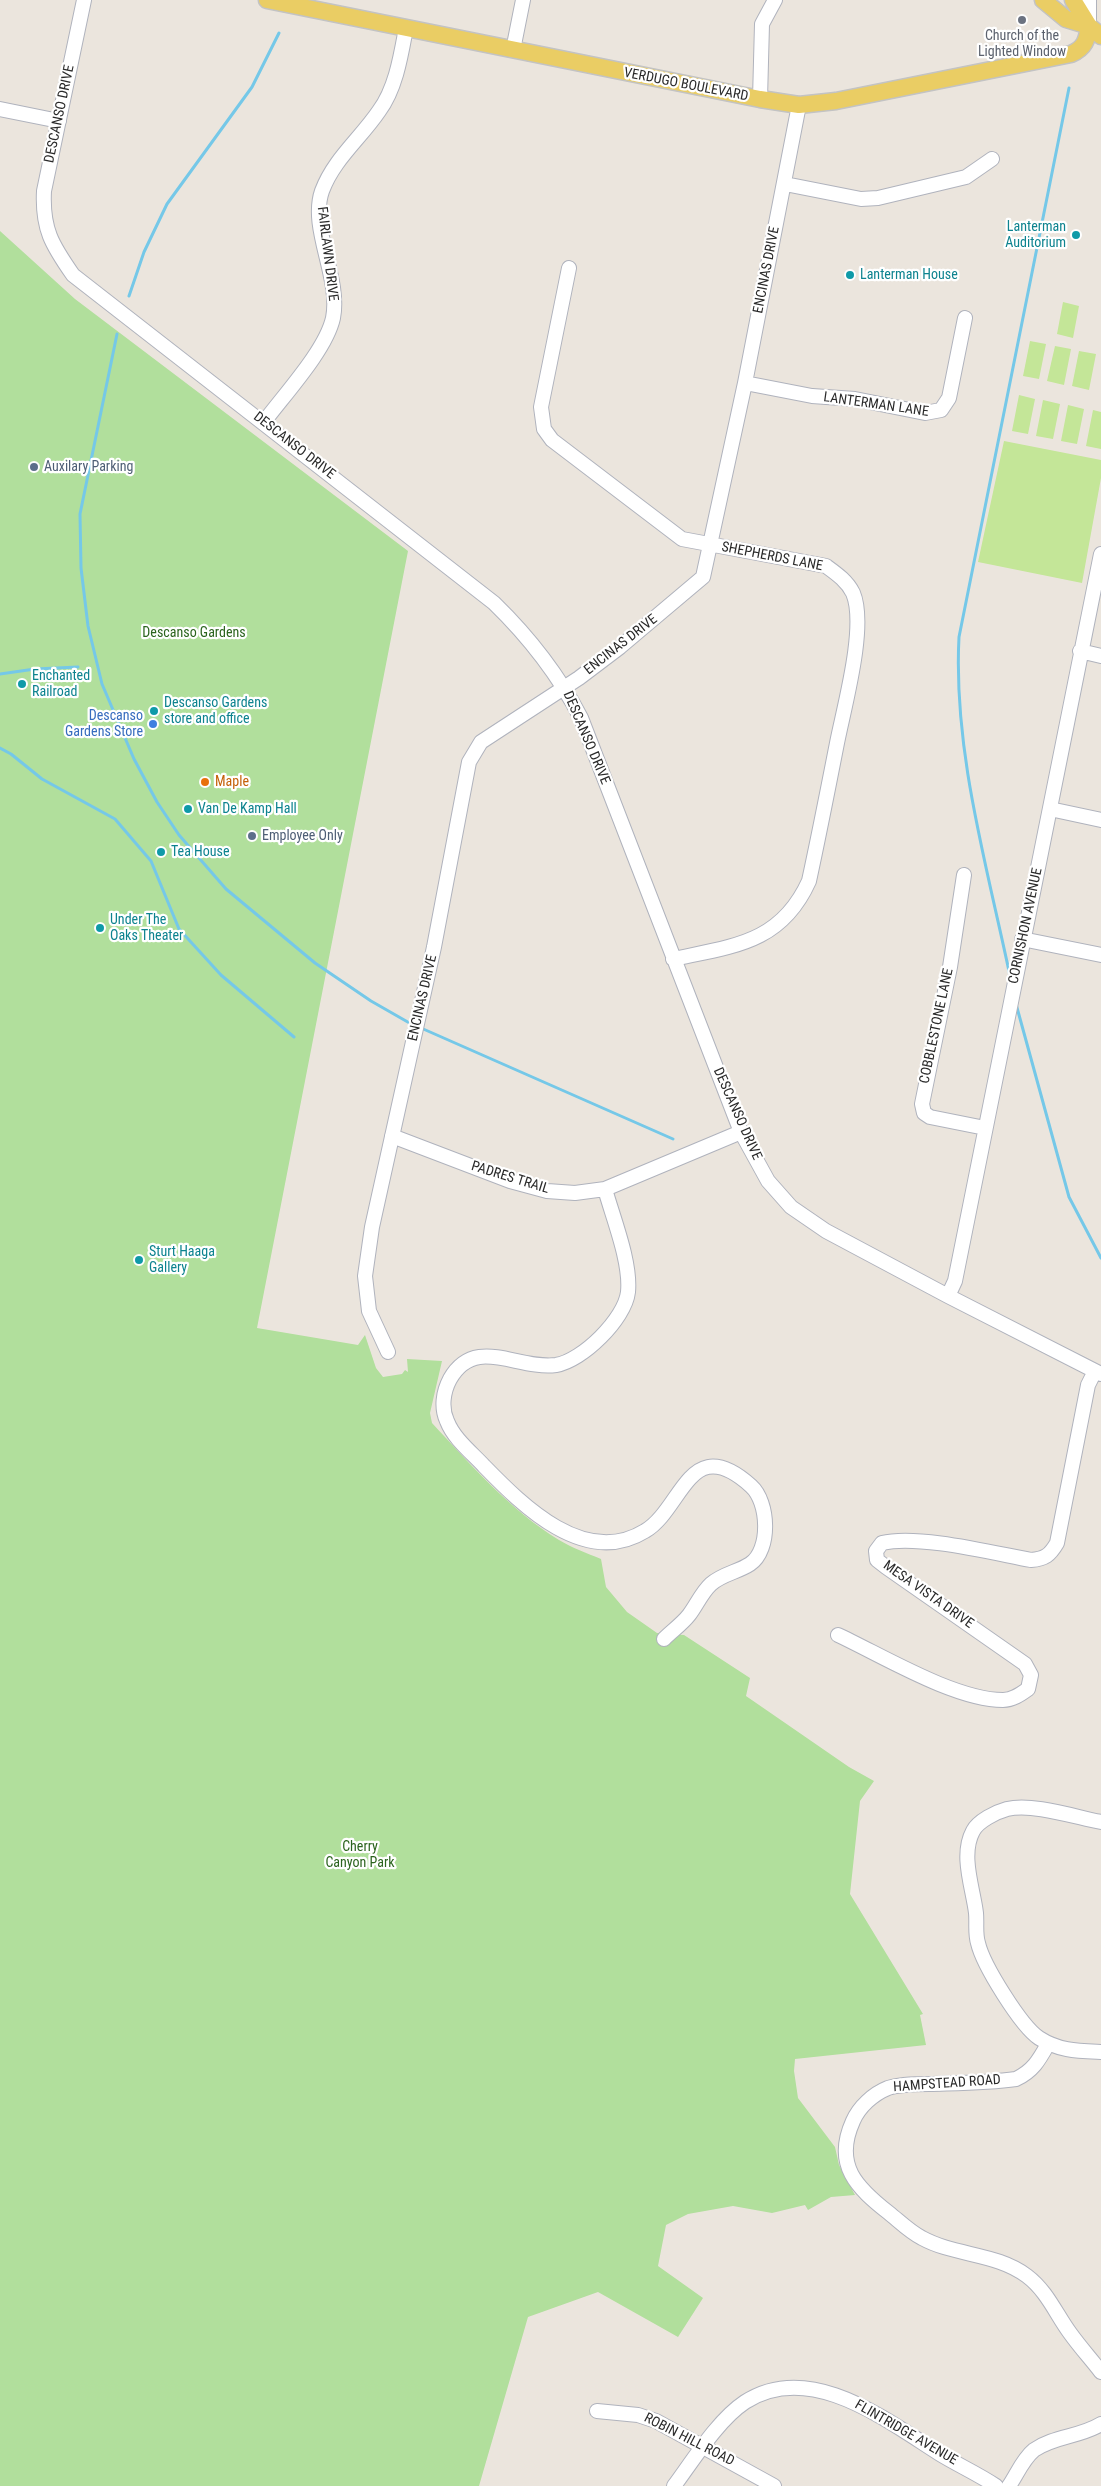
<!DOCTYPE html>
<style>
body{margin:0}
canvas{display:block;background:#ebe5dd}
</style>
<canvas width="1101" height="2486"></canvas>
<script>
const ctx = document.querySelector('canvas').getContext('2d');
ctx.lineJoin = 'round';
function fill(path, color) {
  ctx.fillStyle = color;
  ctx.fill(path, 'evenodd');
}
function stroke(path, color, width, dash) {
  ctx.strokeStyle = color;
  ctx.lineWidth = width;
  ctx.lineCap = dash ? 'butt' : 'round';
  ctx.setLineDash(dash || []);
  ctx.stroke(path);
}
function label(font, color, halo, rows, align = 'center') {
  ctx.font = font + ' "Roboto Condensed",sans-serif';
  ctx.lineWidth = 4.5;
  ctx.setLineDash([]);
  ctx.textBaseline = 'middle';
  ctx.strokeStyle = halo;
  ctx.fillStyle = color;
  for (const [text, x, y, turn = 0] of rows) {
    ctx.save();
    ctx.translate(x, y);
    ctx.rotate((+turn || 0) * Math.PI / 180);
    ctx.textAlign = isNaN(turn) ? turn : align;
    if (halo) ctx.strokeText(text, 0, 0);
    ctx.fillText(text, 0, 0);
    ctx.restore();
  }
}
const green = new Path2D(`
 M0,231L75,299L408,551L257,1328L358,1345L365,1335L376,1368L383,1377L402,1374L405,1370L408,1372L407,1359L442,1361L430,1413L432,1423C471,1465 510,1510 559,1540C572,1548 587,1553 601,1559L606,1587L627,1612L657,1633L684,1635L750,1678L746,1696L849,1767L874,1781L860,1801L850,1894L923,2014L920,2015L926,2045L795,2059L794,2071L798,2098L835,2147L839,2165L855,2195L831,2197L808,2210L805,2205L772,2213L733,2206L688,2214L666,2225L658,2266L703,2298L678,2337L598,2292L528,2317L479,2486H0Z`);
const pitch = new Path2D(`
 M1063,302L1079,306L1073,338L1057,334Z
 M1030,341L1046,344L1039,379L1023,376Z
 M1055,346L1071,349L1064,385L1047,381Z
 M1079,351L1096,354L1089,390L1072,386Z
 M1019,395L1035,399L1028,434L1012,431Z
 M1043,400L1060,404L1053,439L1036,436Z
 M1068,405L1084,409L1077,444L1061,441Z
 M1093,410L1101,412V449L1086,446Z
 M1004,441L1101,460V478L1082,583L978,562Z`);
const stream = new Path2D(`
 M129,296L144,252L167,204L252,87L279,33
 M117,334L80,514L81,568L88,626L102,684L134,759L157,802L179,835L226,889L315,963L371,1001L413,1025
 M0,674L35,669L78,667
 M0,748L11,754L42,779L115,819L151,861L179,929L221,975L294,1037
 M1010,976C987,866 953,750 959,637L1069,88
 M1016,1004L1069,1197L1101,1258
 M421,1028L673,1139`);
const minor = new Path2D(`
 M84,0L44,191C42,229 52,245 73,275L494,603C530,638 558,674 581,718L741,1132L768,1181L791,1207L826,1231L948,1296L1101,1374
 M1089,0V26
 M513,50L523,0
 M760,99L762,24L775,0
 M0,109L59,121
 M785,184L861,199L878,198L966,177L992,159
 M569,268L541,407L544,429L552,440L682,539L826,566C837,574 847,581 853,593C867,626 844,707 837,743C828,789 819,835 809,881C781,943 734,946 673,959
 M745,383L812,396L855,399L925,413L941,410L949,398L965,318
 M264,422C284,395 326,350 333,318C341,278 309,228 322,191C334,159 360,139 379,111C396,88 401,55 406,28
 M1080,651L1101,656
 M1050,809L1101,820
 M964,875L950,967L922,1104L924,1113L930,1117L985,1128
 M1022,939L1101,955
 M392,1136L510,1181L547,1191L575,1193L605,1189L741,1132
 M605,1189C613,1218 631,1262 628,1292C625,1319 582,1361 556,1365C517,1370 475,1335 450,1379C443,1392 441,1408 447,1421C454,1439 471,1452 484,1466C523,1506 585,1568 645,1531C671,1516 683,1472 708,1467C724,1464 740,1476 751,1486C769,1502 771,1550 750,1564C738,1572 722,1574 711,1584C702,1592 696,1606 689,1615C682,1624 672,1631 664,1639
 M948,1296L955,1281L1101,554
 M388,1352L369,1311L365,1276L372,1227L434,947L469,762L481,742L579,678L620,647L703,577L745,383L799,105
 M838,1635C883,1656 955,1700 1003,1700C1013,1700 1021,1694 1028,1689L1031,1675L1025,1664L886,1567L877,1560L876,1551L882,1543C917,1534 993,1553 1031,1560C1045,1559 1050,1555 1057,1543L1088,1385L1095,1371
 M1101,1822C1075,1817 1033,1803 1007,1809C996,1812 978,1821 973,1831C960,1855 973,1888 976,1913C977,1923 975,1934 978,1943C983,1965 1021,2026 1039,2038C1059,2051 1078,2051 1101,2052
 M1048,2044C1039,2060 1033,2071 1016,2079C987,2083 958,2083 929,2084C916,2084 900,2084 888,2088C873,2094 859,2107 853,2121C833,2165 857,2188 889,2213C899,2221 910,2232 922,2238C955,2256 997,2253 1027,2276C1047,2291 1056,2314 1070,2333C1080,2347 1091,2359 1101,2372
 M597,2411L638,2415L656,2421L774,2486
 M674,2486C694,2459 718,2420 745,2402C810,2360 886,2420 940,2454C958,2465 978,2474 996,2486
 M1009,2486C1017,2474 1023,2459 1034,2450C1054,2436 1080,2437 1101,2424`);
const major = new Path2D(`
 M267,0L760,99L799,105L836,101L1071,54C1085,48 1087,40 1089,26
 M1043,0L1066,19L1089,26
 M1073,0L1089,26L1101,36`);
const markers = [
 [1022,20,5,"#6b7280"],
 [1076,235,5,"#0f9aa8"],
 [850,275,5,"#0f9aa8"],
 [34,467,5,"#5c6f8a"],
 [22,684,5,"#0f9aa8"],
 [154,711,5,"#0f9aa8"],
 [153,724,5,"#3f7fe0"],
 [205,782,5,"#e8710a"],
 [188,809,5,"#0f9aa8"],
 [252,836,5,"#5c6f8a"],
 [161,852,5,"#0f9aa8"],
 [100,928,5,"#0f9aa8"],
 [139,1260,5,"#0f9aa8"]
];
const worshipNames = [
 ["Church of the",1022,36],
 ["Lighted Window",1022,52]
];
const streetNames = [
 ["VERDUGO BOULEVARD",686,85,11],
 ["DESCANSO DRIVE",60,114,-78],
 ["FAIRLAWN DRIVE",327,254,83],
 ["ENCINAS DRIVE",767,270,-79],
 ["LANTERMAN LANE",876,405,8],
 ["DESCANSO DRIVE",294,446,38],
 ["SHEPHERDS LANE",772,557,11],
 ["ENCINAS DRIVE",621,645,-38],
 ["DESCANSO DRIVE",586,738,67],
 ["CORNISHON AVENUE",1026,926,-78],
 ["ENCINAS DRIVE",423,998,-77],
 ["COBBLESTONE LANE",937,1026,-78],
 ["DESCANSO DRIVE",737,1114,66],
 ["PADRES TRAIL",510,1178,17],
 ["MESA VISTA DRIVE",928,1595,35],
 ["HAMPSTEAD ROAD",947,2084,-4],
 ["FLINTRIDGE AVENUE",906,2433,30],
 ["ROBIN HILL ROAD",689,2440,27]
];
const cultureNames = [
 ["Lanterman",1066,227,"right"],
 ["Auditorium",1066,243,"right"],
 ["Lanterman House",860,275],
 ["Enchanted",32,676],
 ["Railroad",32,692],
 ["Descanso Gardens",164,703],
 ["store and office",164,719],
 ["Van De Kamp Hall",198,809],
 ["Tea House",171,852],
 ["Under The",110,920],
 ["Oaks Theater",110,936],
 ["Sturt Haaga",149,1252],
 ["Gallery",149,1268]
];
const serviceNames = [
 ["Auxilary Parking",44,467],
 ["Employee Only",262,836]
];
const parkNames = [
 ["Descanso Gardens",194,633],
 ["Cherry",360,1847],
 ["Canyon Park",360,1863]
];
const shopNames = [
 ["Descanso",143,716],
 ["Gardens Store",143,732]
];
const foodNames = [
 ["Maple",215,782]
];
fill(green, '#b1df9c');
fill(pitch, '#c4e698');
stroke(stream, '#75c8e8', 3);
stroke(minor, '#b0b3bd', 16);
stroke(major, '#c3c3c3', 19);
stroke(minor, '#fff', 14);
stroke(major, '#eacd64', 16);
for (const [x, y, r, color] of markers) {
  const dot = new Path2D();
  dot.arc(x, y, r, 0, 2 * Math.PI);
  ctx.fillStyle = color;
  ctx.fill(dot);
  stroke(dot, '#fff', 2);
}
label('14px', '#5b616d', '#fff', worshipNames);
label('14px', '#2a2a2a', '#fff', streetNames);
label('14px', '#0d838f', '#fff', cultureNames, 'left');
label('14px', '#4e5e75', '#fff', serviceNames, 'left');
label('14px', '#2b641e', '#fff', parkNames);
label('14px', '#366cbe', '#fff', shopNames, 'right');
label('14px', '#c56008', '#fff', foodNames, 'left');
</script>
